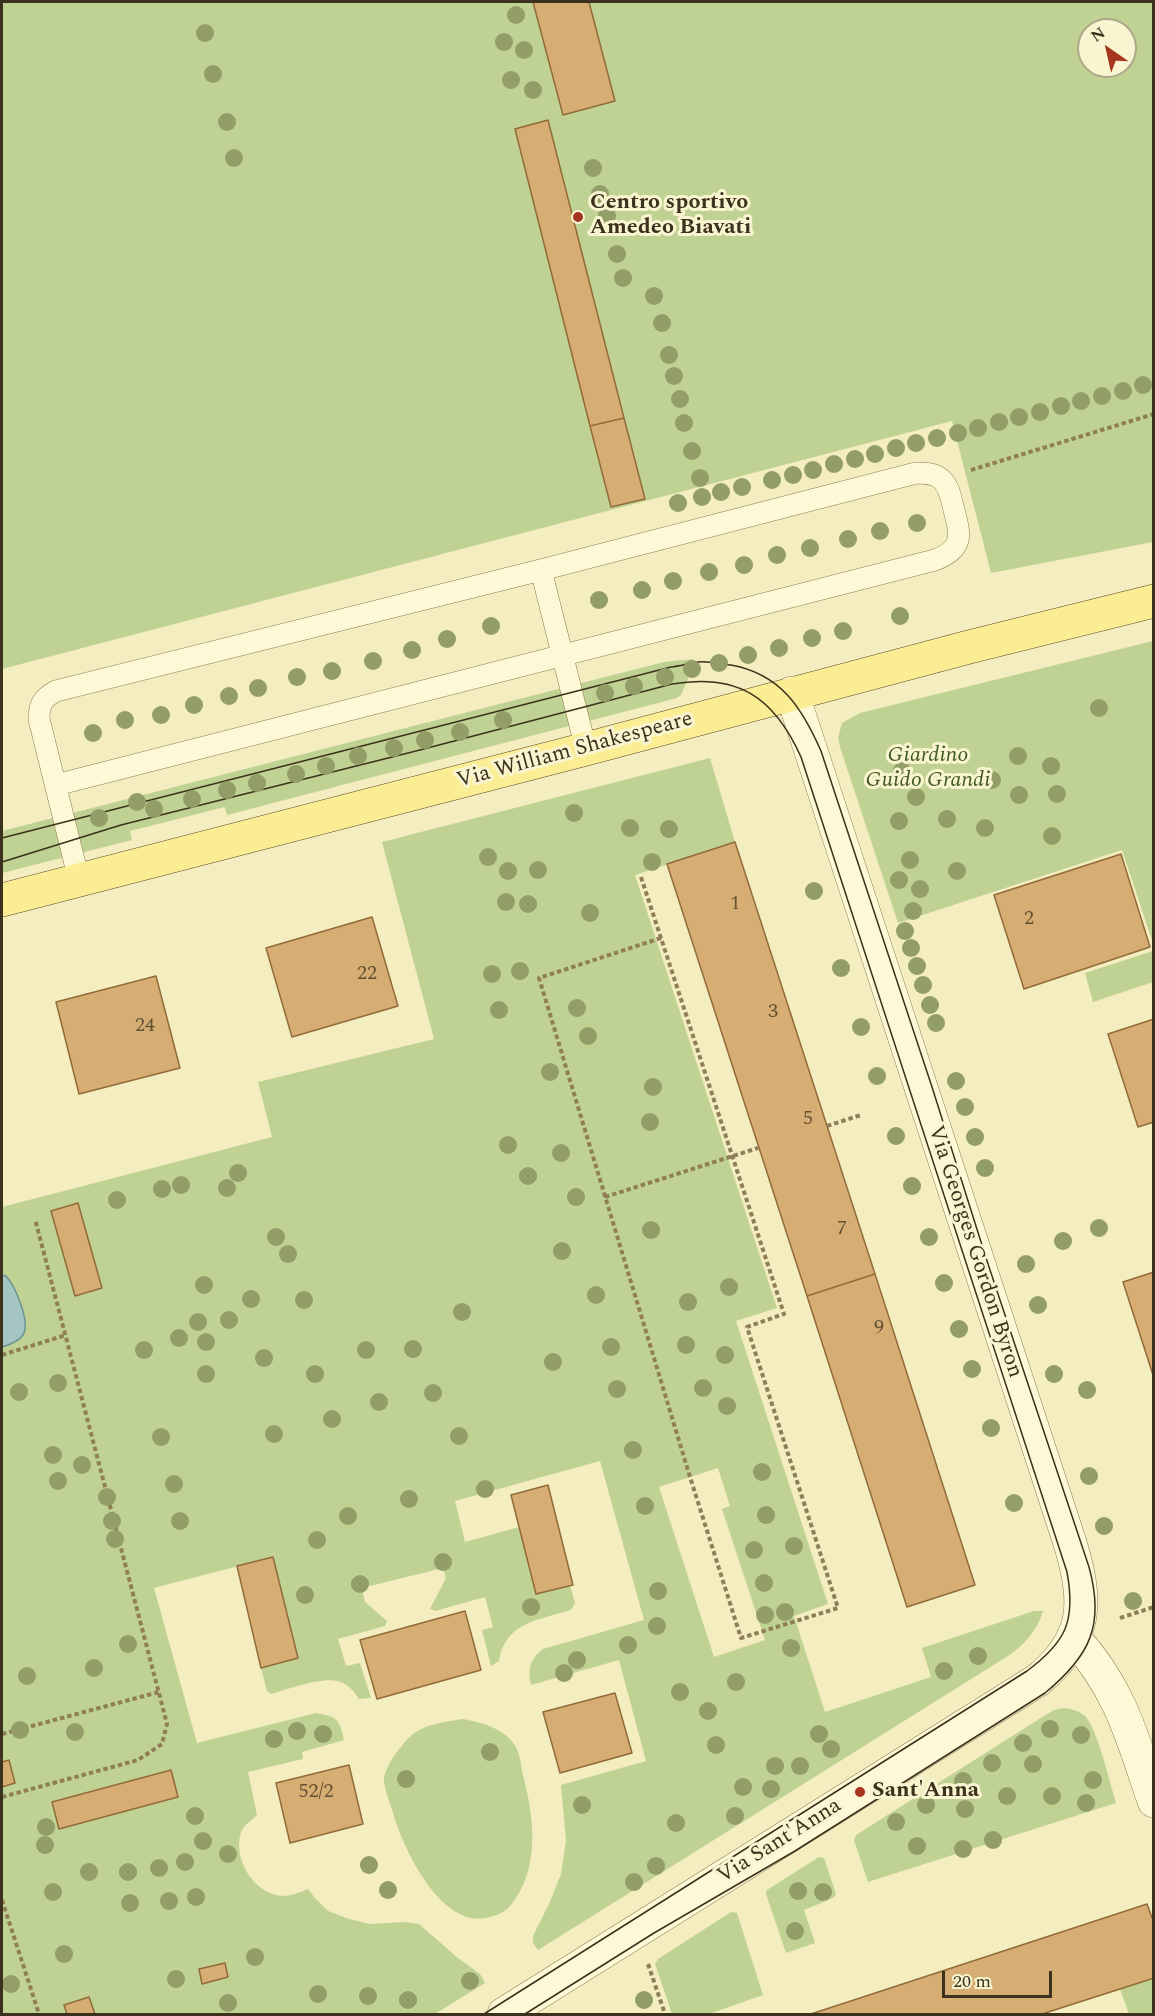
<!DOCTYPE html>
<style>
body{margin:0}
#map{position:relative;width:1155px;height:2016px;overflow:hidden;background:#f3edc0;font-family:Spectral,serif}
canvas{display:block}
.frame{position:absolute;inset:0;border:3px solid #3c311c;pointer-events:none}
.north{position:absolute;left:1077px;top:18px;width:60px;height:60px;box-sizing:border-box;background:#f9f5d1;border:2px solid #ada789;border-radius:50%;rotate:326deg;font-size:16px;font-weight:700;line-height:24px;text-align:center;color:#3c311c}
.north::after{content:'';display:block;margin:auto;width:21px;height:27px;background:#a5351e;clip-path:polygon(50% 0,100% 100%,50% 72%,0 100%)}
.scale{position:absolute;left:942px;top:1971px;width:110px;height:27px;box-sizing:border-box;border:3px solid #3c311c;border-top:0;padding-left:8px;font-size:18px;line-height:21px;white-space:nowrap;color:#3c311c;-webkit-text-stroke:4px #f9f5d1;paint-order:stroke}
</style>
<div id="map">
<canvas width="1155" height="2016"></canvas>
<div class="frame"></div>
<div class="north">N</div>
<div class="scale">20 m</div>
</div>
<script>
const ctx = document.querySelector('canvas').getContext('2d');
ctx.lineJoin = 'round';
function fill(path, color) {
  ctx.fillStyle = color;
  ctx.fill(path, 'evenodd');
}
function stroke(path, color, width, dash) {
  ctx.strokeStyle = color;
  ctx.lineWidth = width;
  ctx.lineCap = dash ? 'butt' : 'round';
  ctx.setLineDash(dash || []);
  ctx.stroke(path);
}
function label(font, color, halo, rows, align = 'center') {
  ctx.font = font + ' Spectral,serif';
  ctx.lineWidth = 6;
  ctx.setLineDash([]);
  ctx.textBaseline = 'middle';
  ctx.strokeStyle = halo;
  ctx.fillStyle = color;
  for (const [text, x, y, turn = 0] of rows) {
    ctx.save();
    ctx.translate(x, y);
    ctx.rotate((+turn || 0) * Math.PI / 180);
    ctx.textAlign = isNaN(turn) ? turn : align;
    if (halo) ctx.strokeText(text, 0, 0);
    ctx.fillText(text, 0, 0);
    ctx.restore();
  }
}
const green = new Path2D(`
 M2,2H1153V542L991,573L952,421L2,669ZM1089,30H1125V66H1089Z
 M1153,641V943L1122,850L898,923L840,747L838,738L842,723L860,713Z
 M693,659L695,663L681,695L677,698L227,815L225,807L130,831L132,840L2,873V831L664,662Z
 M710,758L735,842L635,875L777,1308L736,1321L828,1604L794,1616L825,1712L931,1677L922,1648L1034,1611H1043C1037,1631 1025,1644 1008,1656L538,1950L533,1943V1936L549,1904L561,1874L566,1841L561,1785L646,1761L619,1660L531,1685C528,1669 529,1660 543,1649L644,1620L600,1461L455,1501L465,1542L519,1527L536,1594L570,1585L575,1603L571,1610C539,1620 505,1622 499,1661L491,1666L482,1630L493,1627L485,1597L435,1611L430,1609L446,1578L443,1568L362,1588L365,1602L387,1621L385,1626L338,1639L346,1666L360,1663L371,1698L359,1699C354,1691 347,1683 337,1681C321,1677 288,1689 271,1694L267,1691L261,1668L298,1658L273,1557L154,1588L197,1743L316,1713C337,1716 340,1720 344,1740L302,1752L303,1759L248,1772L257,1815C252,1820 244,1825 241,1832C233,1857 251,1889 276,1895C286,1898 299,1893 308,1889L315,1898L328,1911L349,1919L370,1924L404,1922L419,1924L458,1958L480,1974L485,1983L435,2014H2V1207L272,1137L258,1082L434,1039L382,842ZM718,1468L730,1506L722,1509L765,1640L714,1657L659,1487Z
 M1153,951V982L1093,1002L1085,973Z
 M1064,1708C1072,1709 1080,1711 1086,1717C1098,1732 1110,1783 1116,1803L868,1882L854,1840L856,1835L1044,1716L1054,1710Z
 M462,1719C481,1722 503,1728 514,1744C520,1752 521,1766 523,1775C534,1817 541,1869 510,1906C504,1913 495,1916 486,1918C440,1927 403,1848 393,1813C391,1805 383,1786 384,1778C385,1770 392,1759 396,1753C401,1748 405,1740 411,1736C424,1724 445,1722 462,1719Z
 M819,1857L824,1858L836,1894L833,1898L804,1910L815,1943L786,1953L766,1894L767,1890Z
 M731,1912L737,1913L763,1995L709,2014H672L655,1964L658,1959Z
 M1153,1978V2014H1129L1120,1989Z`);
const water = new Path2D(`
 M2,1275L6,1276C15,1286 31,1322 23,1335C18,1342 9,1345 2,1347Z`);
const building = new Path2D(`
 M533,2H589L615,101L563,115Z
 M548,120L624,418L590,426L515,129Z
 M624,418L645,499L611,507L590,426Z
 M735,842L875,1274L807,1296L667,864Z
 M1121,854L1150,947L1024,989L994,895Z
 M372,917L398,1006L292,1037L266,948Z
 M156,976L180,1068L79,1094L56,1002Z
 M1154,1019V1122L1138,1127L1108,1034Z
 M78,1203L102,1288L75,1296L51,1211Z
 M1154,1272V1375H1153L1123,1282Z
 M875,1274L975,1585L907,1607L807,1296Z
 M548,1485L573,1585L536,1594L511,1495Z
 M273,1557L298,1658L261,1668L237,1566Z
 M465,1611L481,1670L377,1699L360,1640Z
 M615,1693L632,1753L560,1773L543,1712Z
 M9,1760L15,1783L2,1787V1762Z
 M349,1765L363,1824L290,1843L276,1783Z
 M171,1770L178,1797L59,1829L52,1802Z
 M1147,1904L1154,1923V1978L1120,1989L1042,2014H811Z
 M225,1963L228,1977L202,1984L199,1969Z
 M89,1997L95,2014H67L64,2005Z`);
const path = new Path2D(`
 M971,470L1154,414
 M641,877L784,1314L747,1327L838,1608L741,1638L690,1477L539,978L661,938
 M827,1126L861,1115
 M605,1197L758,1148
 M2,1355L66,1335
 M1120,1618L1154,1607
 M2,1734L159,1692
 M2,1797L138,1760L162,1744L167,1724L35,1219
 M2,1900L39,2014
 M648,1964L665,2014`);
const service = new Path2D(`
 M541,570L586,749
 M56,785L935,560C966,548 960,533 953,506C951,497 949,487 942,480C935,473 925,473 916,473L541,570L56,691C43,698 39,704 39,719L79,880`);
const minor = new Path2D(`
 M1074,1638C1121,1690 1132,1737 1154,1801
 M504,2014L1038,1680C1088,1639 1088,1602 1070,1543L792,693`);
const primary = new Path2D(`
 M2,900L586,749L969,647L1154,601`);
const tram = new Path2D(`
 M2,838L671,667C680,666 690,663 699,662C709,661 721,664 731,665C781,674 802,708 821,751L932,1087L988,1264L1089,1567C1105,1625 1090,1656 1045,1693L795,1851L654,1933L525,2014
 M2,862L121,825L416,751L672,684C738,673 774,697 801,757L1067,1572C1076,1621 1066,1642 1027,1671L484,2014`);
const trees = [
 [516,15],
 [205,33],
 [504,42],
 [524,50],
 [213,74],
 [511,80],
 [533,90],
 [227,122],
 [234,158],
 [593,168],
 [600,194],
 [607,216],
 [617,254],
 [623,278],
 [654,296],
 [662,323],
 [669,355],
 [674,376],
 [1143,385],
 [1123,391],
 [1102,396],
 [680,399],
 [1081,401],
 [1061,406],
 [1040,412],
 [1019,417],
 [999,422],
 [684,423],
 [978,428],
 [958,433],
 [937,438],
 [916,443],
 [896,448],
 [692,451],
 [875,454],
 [855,459],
 [834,464],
 [813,470],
 [793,475],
 [700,478],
 [772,480],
 [742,487],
 [721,492],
 [702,497],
 [678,503],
 [917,523],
 [880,531],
 [848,539],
 [810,548],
 [777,555],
 [744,565],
 [709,572],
 [673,581],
 [642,590],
 [599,600],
 [900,616],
 [491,626],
 [843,631],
 [812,638],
 [447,639],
 [779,648],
 [412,650],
 [748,655],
 [373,661],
 [719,663],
 [692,669],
 [332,671],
 [297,677],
 [665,677],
 [634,686],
 [258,688],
 [605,693],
 [229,696],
 [194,705],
 [1099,708],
 [161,715],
 [125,720],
 [503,720],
 [460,732],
 [93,733],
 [425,740],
 [394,748],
 [358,756],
 [1018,756],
 [326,766],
 [1051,766],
 [902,771],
 [296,774],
 [992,780],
 [257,783],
 [227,790],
 [1057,794],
 [1019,795],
 [916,797],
 [192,799],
 [137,802],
 [154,809],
 [574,813],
 [99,818],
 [947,819],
 [899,821],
 [630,828],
 [985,828],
 [669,829],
 [1052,836],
 [488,857],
 [910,860],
 [652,862],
 [538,870],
 [508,871],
 [957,871],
 [899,880],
 [920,889],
 [814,891],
 [506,902],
 [528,904],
 [913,911],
 [590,913],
 [905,931],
 [911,948],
 [917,966],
 [841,968],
 [520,971],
 [492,974],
 [923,985],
 [930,1005],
 [577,1008],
 [499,1010],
 [936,1023],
 [861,1027],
 [588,1036],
 [550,1072],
 [877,1076],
 [956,1081],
 [653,1087],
 [965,1107],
 [650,1122],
 [896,1136],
 [975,1137],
 [508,1145],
 [561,1153],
 [985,1168],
 [238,1173],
 [528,1176],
 [181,1185],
 [912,1186],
 [227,1188],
 [162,1189],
 [576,1197],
 [117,1200],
 [1099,1228],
 [651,1230],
 [276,1237],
 [929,1237],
 [1063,1241],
 [562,1251],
 [288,1254],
 [1026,1264],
 [944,1283],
 [204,1285],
 [729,1287],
 [596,1295],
 [251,1299],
 [304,1300],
 [688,1302],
 [1038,1305],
 [462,1312],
 [229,1320],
 [198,1322],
 [959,1329],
 [179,1338],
 [206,1342],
 [686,1345],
 [611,1347],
 [413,1349],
 [144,1350],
 [366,1350],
 [725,1355],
 [264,1358],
 [553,1362],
 [972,1369],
 [206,1374],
 [315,1374],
 [1054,1374],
 [58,1383],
 [703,1388],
 [617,1389],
 [1087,1390],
 [19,1392],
 [433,1393],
 [379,1402],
 [727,1406],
 [332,1419],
 [991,1428],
 [274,1434],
 [459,1436],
 [161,1437],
 [633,1450],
 [53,1455],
 [82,1465],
 [762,1472],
 [1089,1476],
 [58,1481],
 [174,1484],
 [485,1489],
 [107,1497],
 [409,1499],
 [1014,1503],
 [645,1506],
 [766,1515],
 [348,1516],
 [112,1521],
 [180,1521],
 [1104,1526],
 [115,1539],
 [317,1540],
 [794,1546],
 [754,1550],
 [443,1562],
 [764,1583],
 [360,1584],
 [658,1591],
 [305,1595],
 [1133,1601],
 [531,1607],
 [785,1612],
 [765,1615],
 [657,1626],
 [128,1644],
 [628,1645],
 [791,1648],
 [978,1656],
 [577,1660],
 [94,1668],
 [944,1671],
 [564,1673],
 [27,1676],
 [736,1682],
 [680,1692],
 [708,1711],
 [1050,1729],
 [20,1730],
 [297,1731],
 [75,1732],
 [323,1734],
 [819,1734],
 [1081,1735],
 [274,1739],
 [1023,1743],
 [716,1745],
 [831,1749],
 [490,1752],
 [992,1763],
 [1033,1764],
 [775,1766],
 [800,1766],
 [406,1779],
 [1093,1780],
 [963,1781],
 [743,1787],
 [771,1789],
 [1007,1796],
 [1052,1796],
 [1086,1803],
 [582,1805],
 [926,1805],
 [965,1809],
 [195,1816],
 [735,1816],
 [896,1822],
 [676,1823],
 [46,1827],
 [993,1840],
 [203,1841],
 [45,1845],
 [917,1846],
 [963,1849],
 [228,1854],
 [185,1862],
 [369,1865],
 [656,1866],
 [159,1868],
 [89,1872],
 [128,1872],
 [634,1882],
 [388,1890],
 [798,1891],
 [53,1892],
 [823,1892],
 [196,1897],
 [169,1901],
 [130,1903],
 [795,1931],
 [64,1954],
 [255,1957],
 [176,1979],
 [470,1981],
 [11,1984],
 [318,1994],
 [368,1996],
 [408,2000],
 [644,2000],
 [228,2003]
];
const markers = [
 [578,217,6,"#a5351e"],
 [860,1792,6,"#a5351e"]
];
const numberNames = [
 ["1",735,905],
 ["2",1029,920],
 ["22",367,975],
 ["3",773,1013],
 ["24",145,1027],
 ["5",808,1120],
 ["7",842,1230],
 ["9",879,1329],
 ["52/2",316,1793]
];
const poiNames = [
 ["Centro sportivo",590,204],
 ["Amedeo Biavati",590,229],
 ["Sant'Anna",872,1792]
];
const streetNames = [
 ["Via William Shakespeare",575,751,-15],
 ["Via Georges Gordon Byron",974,1252,72],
 ["Via Sant'Anna",780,1842,-32]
];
const parkNames = [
 ["Giardino",928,757],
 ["Guido Grandi",928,782]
];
fill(green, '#c0d293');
fill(water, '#a4c5c1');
stroke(water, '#699491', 1.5);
fill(building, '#d6ad72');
stroke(building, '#916b39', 1.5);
stroke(service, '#8f7e56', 22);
stroke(minor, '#8f7e56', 34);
stroke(primary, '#5c4a2a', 34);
stroke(path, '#8f7e56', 4, [4.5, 3]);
stroke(service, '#fdf8d5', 21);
stroke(minor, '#fdf8d5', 33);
stroke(primary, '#fbed94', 33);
stroke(tram, '#3c311c', 1.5);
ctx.fillStyle = '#929d68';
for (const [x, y] of trees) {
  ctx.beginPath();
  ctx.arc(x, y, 9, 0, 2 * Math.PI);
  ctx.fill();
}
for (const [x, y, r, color] of markers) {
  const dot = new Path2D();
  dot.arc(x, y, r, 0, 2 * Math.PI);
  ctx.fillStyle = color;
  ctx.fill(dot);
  stroke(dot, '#f9f5d1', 2);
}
label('20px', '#625032', null, numberNames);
label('bold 22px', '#3c311c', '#f9f5d1', poiNames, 'left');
label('22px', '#3c311c', '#f9f5d1', streetNames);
label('italic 22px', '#425b20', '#f9f5d1', parkNames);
</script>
